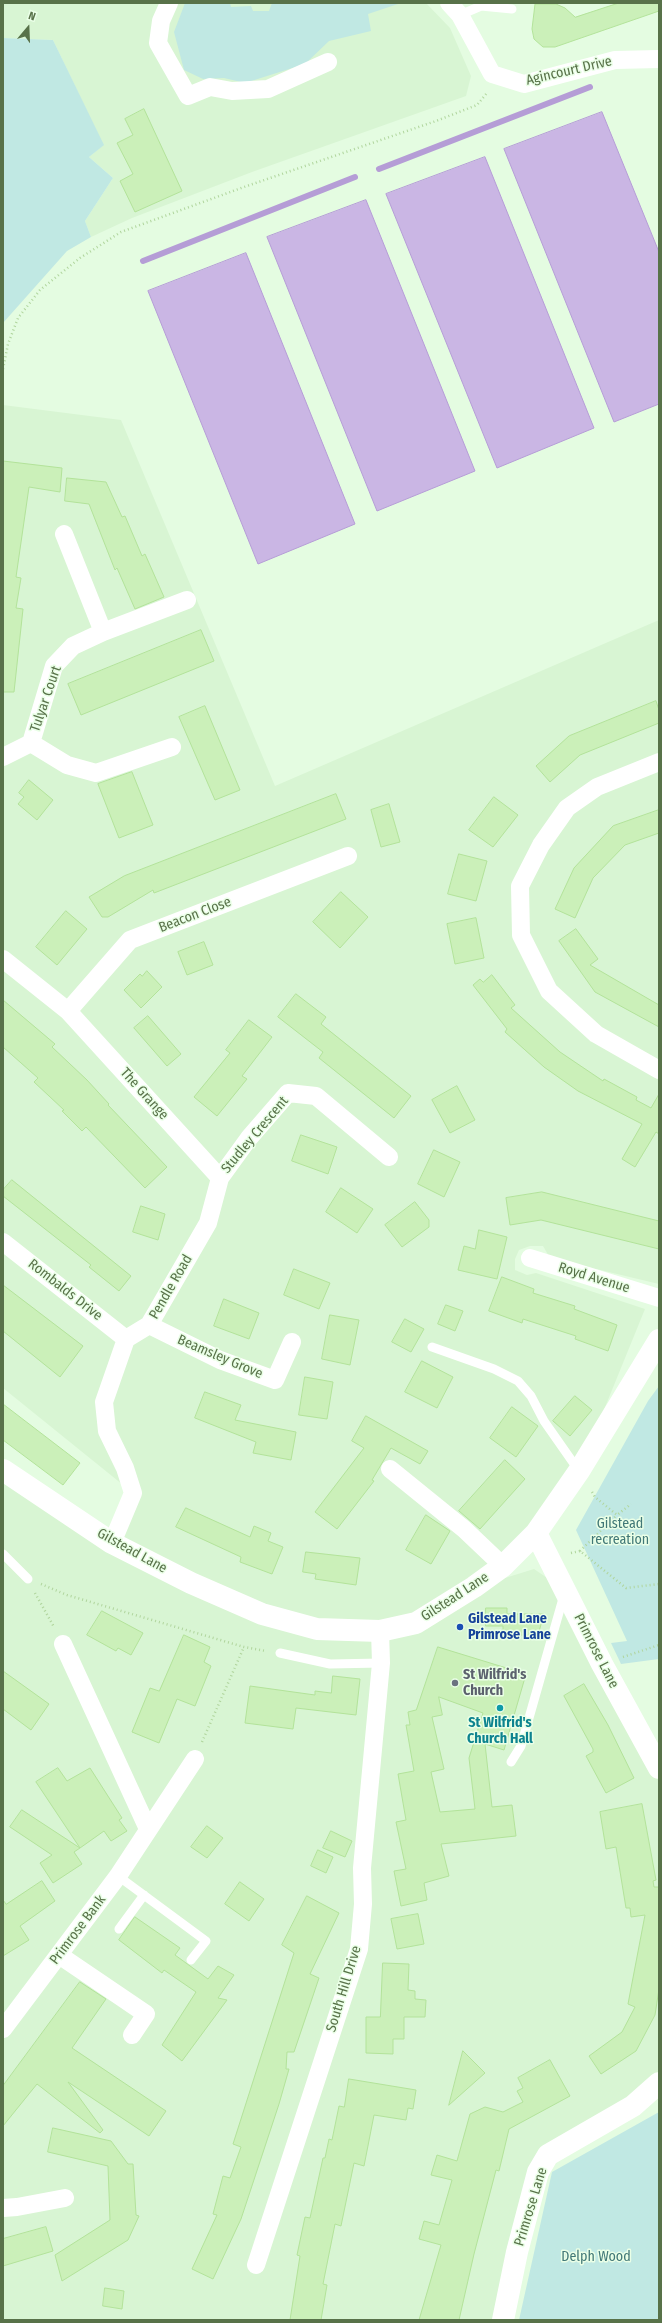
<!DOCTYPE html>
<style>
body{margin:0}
#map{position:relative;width:662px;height:2323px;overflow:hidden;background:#e4fce1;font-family:"Fira Sans Condensed",sans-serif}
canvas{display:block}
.frame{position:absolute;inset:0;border:4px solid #587249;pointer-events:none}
.north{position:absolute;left:8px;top:8px;width:40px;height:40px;-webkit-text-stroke:3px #eaffe7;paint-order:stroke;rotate:19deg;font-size:11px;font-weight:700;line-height:16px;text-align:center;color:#587249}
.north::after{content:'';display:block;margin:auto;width:14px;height:18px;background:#587249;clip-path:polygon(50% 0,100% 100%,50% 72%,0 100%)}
</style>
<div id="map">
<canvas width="662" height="2323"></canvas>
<div class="frame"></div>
<div class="north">N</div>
</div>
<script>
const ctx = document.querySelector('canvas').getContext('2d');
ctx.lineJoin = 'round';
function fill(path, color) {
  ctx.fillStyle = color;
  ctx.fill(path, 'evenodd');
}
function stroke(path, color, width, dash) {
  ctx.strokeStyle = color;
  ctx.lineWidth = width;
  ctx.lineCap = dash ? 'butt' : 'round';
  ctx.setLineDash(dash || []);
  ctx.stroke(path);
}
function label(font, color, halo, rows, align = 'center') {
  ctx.font = font + ' "Fira Sans Condensed",sans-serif';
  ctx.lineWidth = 3;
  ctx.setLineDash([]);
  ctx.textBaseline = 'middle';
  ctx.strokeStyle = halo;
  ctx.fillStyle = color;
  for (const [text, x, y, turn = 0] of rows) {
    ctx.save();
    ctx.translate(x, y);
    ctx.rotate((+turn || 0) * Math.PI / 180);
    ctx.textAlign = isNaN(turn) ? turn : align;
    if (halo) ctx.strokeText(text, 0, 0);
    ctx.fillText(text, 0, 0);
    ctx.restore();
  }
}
const residential = new Path2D(`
 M3,3H426L450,28L471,76L466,96L252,172L132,218L91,237L85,221L113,178L89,157L103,145L53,40L3,38Z
 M3,405L121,420L275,786L659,620V1284L550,1258L543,1246H530L519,1250L515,1259V1270L527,1275L536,1273L645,1309L579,1471L476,1587L534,1569L565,1590L659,1768V2083L548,2155L503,2320H3V1470L112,1542L133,1493L3,1388Z`);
const green = new Path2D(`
 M185,3H230L231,7L251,6L253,11H269L272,3H401L368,14L371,31L329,41L305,64L245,83L224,78L203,79L184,70L174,32Z
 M3,38L53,40L104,145L89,157L113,178L85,221L91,237L67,251L3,323Z
 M659,1386V1659L621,1664L611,1643L627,1641L576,1530L648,1401Z
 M659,2112V2320H519L552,2172Z`);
const water = new Path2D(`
 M602,112L659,252V404L614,422L504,149Z
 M485,157L594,428L497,468L386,194Z
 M366,200L475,471L377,511L267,237Z
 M246,253L355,524L258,564L148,291Z`);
const stream = new Path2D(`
 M379,169L590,87
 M143,261L355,177`);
const building = new Path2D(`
 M619,3H659V11L555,47H543L534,39L532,29L535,4H556L565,8L575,17Z
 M144,109L182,191L135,212L120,181L133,174L117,143L133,135L125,119Z
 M3,461L62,468L60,492L29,487L16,577L21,578L16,608L23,609L14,692H3Z
 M67,478L106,482L122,517L125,516L142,556L145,554L164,597L135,609L117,568L115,570L89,504L65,501Z
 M201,630L214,661L81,715L68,684Z
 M656,701L659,710V723L580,755L550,782L536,766L569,736Z
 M205,706L240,790L215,800L179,717Z
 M132,772L153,825L119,838L98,784Z
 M29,780L53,800L37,820L18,804L24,797L19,793Z
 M336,794L346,819L154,893L153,890L108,917H102L89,897L124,876Z
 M494,797L518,815L493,847L469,830Z
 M389,804L400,842L381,847L371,810Z
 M659,810V833L625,845L593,878L575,918L555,909L574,868L613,826Z
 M459,854L487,861L476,901L448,894Z
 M341,892L368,917L340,948L313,922Z
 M66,911L87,929L57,965L36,947Z
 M476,918L484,958L455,964L447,924Z
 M576,929L598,959L590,965L659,1005V1027L595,992L559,941Z
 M204,942L213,965L187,975L178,952Z
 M147,971L162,987L141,1008L124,990L140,974L142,976Z
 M492,975L515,1005L511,1008L560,1052L603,1081L604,1079L637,1097L636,1100L651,1108L659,1094V1134L656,1132L635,1167L622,1159L642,1124L578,1091L544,1067L505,1032L507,1029L473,985L480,979L483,982Z
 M296,994L326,1017L321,1024L411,1096L394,1118L319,1058L323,1052L278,1017Z
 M3,1000L55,1044L52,1047L87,1080L109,1104L108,1105L167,1167L145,1188L86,1127L82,1131L62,1111L64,1110L34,1082L38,1078L3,1047Z
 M148,1016L181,1054L167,1066L134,1028Z
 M249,1020L272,1037L242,1076L247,1079L217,1116L194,1097L230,1053L226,1050Z
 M457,1086L475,1120L450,1133L432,1100Z
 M301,1135L337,1147L328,1174L292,1161Z
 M434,1150L460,1162L444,1197L418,1184Z
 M12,1180L131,1276L119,1291L89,1267L91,1265L3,1196V1190Z
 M341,1188L373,1209L357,1233L326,1212Z
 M542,1192L659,1221V1249L541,1220L510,1225L506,1198Z
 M415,1202L429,1220V1227L402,1247L385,1225Z
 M141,1206L165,1214L158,1240L133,1232Z
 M479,1230L507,1237L497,1279L458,1270L464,1246L475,1249Z
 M294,1269L330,1283L319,1309L284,1295Z
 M502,1277L534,1289L533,1293L575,1306L574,1309L617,1325L608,1351L575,1339L576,1336L523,1319L522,1323L489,1311Z
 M3,1285L83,1346L60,1377L3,1331Z
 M224,1299L259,1313L249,1339L214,1326Z
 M446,1305L463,1311L455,1331L438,1324Z
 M330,1315L359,1320L350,1365L322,1359Z
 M405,1319L424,1329L411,1352L392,1342Z
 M422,1361L453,1377L437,1408L405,1392Z
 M305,1377L333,1382L327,1419L299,1415Z
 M205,1392L241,1405L235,1420L296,1432L291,1460L253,1453L256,1442L195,1418Z
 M575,1396L592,1410L570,1436L553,1421Z
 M3,1404L80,1463L63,1485L3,1440Z
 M512,1407L538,1426L516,1457L490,1438Z
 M366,1416L428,1451L420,1464L391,1448L372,1480L374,1481L337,1529L315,1512L364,1448L352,1441Z
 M505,1460L525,1479L480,1529L459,1511Z
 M186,1508L250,1537L254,1526L271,1533L268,1541L283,1547L272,1574L240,1562L241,1557L176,1527Z
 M426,1515L450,1531L431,1564L406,1550Z
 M306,1552L360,1558L356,1585L315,1579L316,1574L303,1572Z
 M486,1608H507V1614H544L538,1635H503V1626H486Z
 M102,1611L143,1633L131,1655L118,1648L116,1651L87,1635Z
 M184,1635L210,1647L204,1662L211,1666L195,1706L177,1699L159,1743L132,1732L150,1688L159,1691Z
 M438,1647L526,1674L504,1750L485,1744L492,1807L512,1805L516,1836L441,1844L449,1876L424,1883L427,1900L401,1906L394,1871L406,1869L396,1822L406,1820L398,1774L414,1771L406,1725H410L408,1712L416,1710ZM439,1697L483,1713L469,1758L475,1809L440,1812L431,1772L444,1769L432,1717L442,1715Z
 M3,1671L49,1704L31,1730L3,1709Z
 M333,1676L360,1679L356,1715L296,1708L293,1729L245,1723L250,1686L315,1695V1691L331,1693Z
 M584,1684L608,1725L634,1778L606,1793L586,1756L593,1752V1749L564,1696Z
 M58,1768L67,1781L90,1768L122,1818L119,1820L127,1831L111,1841L104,1831L80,1848L36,1782Z
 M642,1804L656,1880L653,1881L654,1887H659V1989L655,2015L636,2051L601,2074L589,2056L622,2032L635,2007L628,2004L645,1915L631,1917L630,1908H626L616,1847L606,1849L600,1812Z
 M22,1810L80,1848L74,1852L82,1864L53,1883L40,1863L52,1855L10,1827Z
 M207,1826L223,1838L207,1858L191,1847Z
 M331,1831L352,1841L345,1857L323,1848Z
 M318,1850L333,1857L326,1873L311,1866Z
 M42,1881L55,1901L20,1926L29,1940L3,1956V1900L6,1904Z
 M240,1882L264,1899L249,1921L225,1904Z
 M307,1896L339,1913L310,1974L319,1978L294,2052H287L286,2069H289L279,2104L241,2219L213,2279L192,2269L217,2215L213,2214L223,2176L230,2178L241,2147L233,2144L294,1953L282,1945Z
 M418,1914L424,1944L397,1949L391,1919Z
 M135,1917L180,1948L175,1955L208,1979L218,1966L234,1975L218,1998L227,2000L182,2061L162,2045L196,1992L164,1970L162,1973L119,1940Z
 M383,1963L409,1964L408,1990L415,1991V1999L426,2000L425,2017H404V2039H393V2054L366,2053V2017H380Z
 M80,1982L106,1999L72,2048L166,2111L149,2136L68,2082L103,2130L100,2133L37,2084L3,2126V2086Z
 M463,2051L485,2073L449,2105Z
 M550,2060L570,2096L509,2129L499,2171L496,2170L474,2254L459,2320H419L441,2245L419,2239L424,2221L439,2225L452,2180L431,2175L437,2155L457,2161L470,2114L485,2107L503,2112L523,2102L517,2091L523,2088L518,2078Z
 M349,2079L416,2090L413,2109L408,2108L406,2120L374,2115L364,2166L354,2163L341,2226L335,2224L323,2284L327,2285L321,2320H290L300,2256L297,2255L305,2217L310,2218L323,2158H325L329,2139L332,2140L339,2106L344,2107Z
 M53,2128L111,2141L128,2164H133L136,2215L139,2216L128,2240L62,2281L55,2255L110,2220L108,2166L48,2152Z
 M46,2227L53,2251L3,2266V2239Z
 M105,2288L124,2291L122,2309L103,2306Z`);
const path = new Path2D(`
 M3,369L8,344L18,318L40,290L80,258L121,232L244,187L436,121L477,105L487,93
 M592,1492L595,1497L617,1515L631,1504
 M580,1551L617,1515
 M571,1553L580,1551L626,1588L659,1584
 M41,1584L67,1595L244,1647L266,1651
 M35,1593L54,1627
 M623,1657L659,1645
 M202,1742L244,1647`);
const lane = new Path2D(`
 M460,15L481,6L512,9
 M432,1347L494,1369L518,1381L531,1396L544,1421L579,1471
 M3,1554L28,1579
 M280,1653L330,1664L381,1663
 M511,1762L521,1746L564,1595
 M118,1876L206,1941L191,1960
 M119,1929L144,1895`);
const street = new Path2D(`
 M169,3L161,21L158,43L188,96L210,87L232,91L268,89L328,62
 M449,3L460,15L492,74L524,84L615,60L659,59
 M103,632L187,600
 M31,743L54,666L73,646L103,632L64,534
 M3,757L31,743L67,765L96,773L172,747
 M659,762L597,787L567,808L541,845L520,886L521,935L549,991L596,1034L659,1070
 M3,959L68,1011L220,1178
 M68,1011L130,940L348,856
 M3,1242L126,1339
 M530,1258L659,1298
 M149,1325L220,1360L275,1380L292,1342
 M390,1469L464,1529L503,1566
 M112,1543L133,1493L125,1468L107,1431L104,1402L126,1339L149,1325L208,1223L220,1178L249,1138L288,1093L316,1096L389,1157
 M63,1644L148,1829
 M59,1955L146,2014L132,2035
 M3,2029L118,1876L195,1759
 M3,2208L17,2207L65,2198
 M256,2265L359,1949L363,1904L362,1868L381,1663L380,1631`);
const secondary = new Path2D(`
 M3,1470L112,1543L191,1583L262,1614L317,1629L380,1631L416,1623L474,1587L503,1566L536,1533L579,1471L659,1340
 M536,1533L602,1664L659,1768
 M503,2320L517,2252L538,2172L548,2155L633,2106L659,2083`);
const markers = [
 [460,1627,4,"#1a4fb4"],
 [455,1683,4,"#6b7280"],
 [500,1708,4,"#0f9aa8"]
];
const streetNames = [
 ["Agincourt Drive",569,71,-13],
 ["Tulyar Court",46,699,-71],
 ["Beacon Close",195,915,-21],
 ["The Grange",144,1094,48],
 ["Studley Crescent",255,1135,-50],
 ["Royd Avenue",594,1278,17],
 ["Pendle Road",171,1287,-60],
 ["Rombalds Drive",65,1290,38],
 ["Beamsley Grove",220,1357,23],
 ["Gilstead Lane",132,1551,29],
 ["Gilstead Lane",455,1597,-33],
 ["Primrose Lane",596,1651,63],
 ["Primrose Bank",78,1930,-53],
 ["South Hill Drive",344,1989,-73],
 ["Primrose Lane",531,2207,-73]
];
const parkNames = [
 ["Gilstead",620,1524],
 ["recreation",620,1540],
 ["Delph Wood",596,2257]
];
const transitNames = [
 ["Gilstead Lane",468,1619],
 ["Primrose Lane",468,1635]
];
const worshipNames = [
 ["St Wilfrid's",463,1675],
 ["Church",463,1691]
];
const cultureNames = [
 ["St Wilfrid's",500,1723],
 ["Church Hall",500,1739]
];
fill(residential, '#d8f5d3');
fill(green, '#c0e8e3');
fill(water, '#cab6e4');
stroke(water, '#b59dd6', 1);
stroke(stream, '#b59dd6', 6);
fill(building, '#cbf0b9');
stroke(building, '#b3e39a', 1);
stroke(path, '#b0d59d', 2.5, [1, 3]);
stroke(lane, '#fff', 9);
stroke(street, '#fff', 18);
stroke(secondary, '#fff', 22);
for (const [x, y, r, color] of markers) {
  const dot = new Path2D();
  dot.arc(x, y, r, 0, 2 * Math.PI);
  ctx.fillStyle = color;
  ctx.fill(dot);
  stroke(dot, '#eaffe7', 1.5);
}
label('14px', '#587249', '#eaffe7', streetNames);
label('14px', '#417877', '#eaffe7', parkNames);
label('bold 14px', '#164399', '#eaffe7', transitNames, 'left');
label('bold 14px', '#5b616d', '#eaffe7', worshipNames, 'left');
label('bold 14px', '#0d838f', '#eaffe7', cultureNames);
</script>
